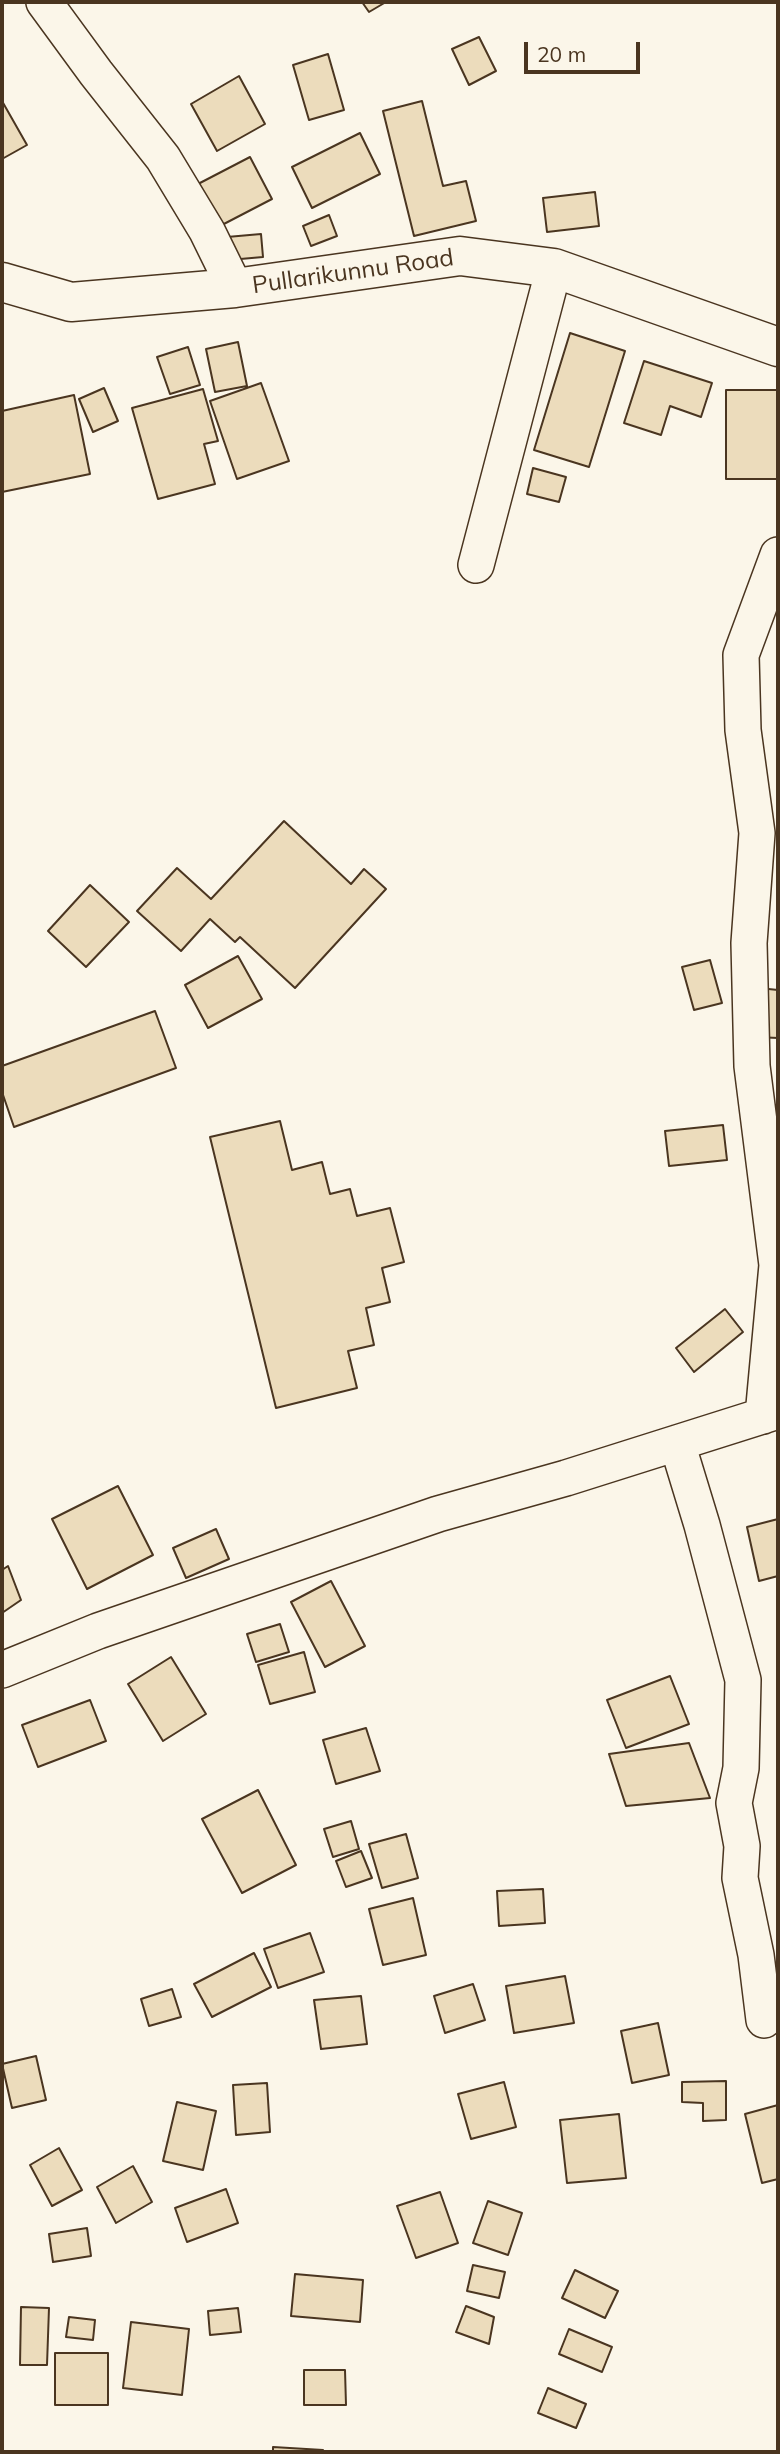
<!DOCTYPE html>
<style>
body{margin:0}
#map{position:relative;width:780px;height:2454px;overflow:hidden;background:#fbf6e9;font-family:Mulish,sans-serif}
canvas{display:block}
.frame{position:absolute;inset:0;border:4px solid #4a3520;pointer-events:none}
.scale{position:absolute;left:524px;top:42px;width:116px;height:32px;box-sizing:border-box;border:4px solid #4a3520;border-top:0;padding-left:9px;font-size:21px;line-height:24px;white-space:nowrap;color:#4a3520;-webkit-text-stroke:5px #fbf6e9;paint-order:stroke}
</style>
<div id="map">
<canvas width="780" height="2454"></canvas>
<div class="frame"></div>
<div class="scale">20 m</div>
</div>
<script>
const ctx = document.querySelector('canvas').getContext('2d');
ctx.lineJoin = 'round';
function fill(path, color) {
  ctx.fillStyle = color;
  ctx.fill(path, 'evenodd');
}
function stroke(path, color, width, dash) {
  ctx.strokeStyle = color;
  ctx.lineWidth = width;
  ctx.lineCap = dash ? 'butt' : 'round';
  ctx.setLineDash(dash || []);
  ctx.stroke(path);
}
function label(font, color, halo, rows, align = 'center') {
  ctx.font = font + ' Mulish,sans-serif';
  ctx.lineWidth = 5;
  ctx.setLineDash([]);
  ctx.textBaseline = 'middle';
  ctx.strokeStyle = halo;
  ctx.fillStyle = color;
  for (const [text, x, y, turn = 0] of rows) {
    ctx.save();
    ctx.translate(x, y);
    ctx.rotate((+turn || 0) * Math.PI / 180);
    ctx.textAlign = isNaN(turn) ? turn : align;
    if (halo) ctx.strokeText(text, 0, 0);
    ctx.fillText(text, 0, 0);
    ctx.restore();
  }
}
const building = new Path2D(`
 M362,2H386L369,12Z
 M479,37L496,71L469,85L452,49Z
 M328,54L344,110L309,120L293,65Z
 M239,76L265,124L217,151L191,104Z
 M2,101L27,145L2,159Z
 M422,101L443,186L466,181L476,221L414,236L383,111Z
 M360,133L380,174L312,208L292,167Z
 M250,157L272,199L220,226L198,184Z
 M595,192L599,226L547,232L543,198Z
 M329,215L337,236L311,246L303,226Z
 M261,234L263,257L229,260L227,237Z
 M570,333L625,351L589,467L534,450Z
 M238,342L247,386L215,392L206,349Z
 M188,347L200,385L170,394L157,357Z
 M644,361L712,383L701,417L670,406L661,435L624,423Z
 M261,383L289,461L237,479L210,401Z
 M104,388L118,421L93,432L79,399Z
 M203,389L218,441L204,444L215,484L158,499L132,408Z
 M726,390H778V479H726Z
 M74,395L90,474L2,492V411Z
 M533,468L566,477L559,502L527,494Z
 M284,821L351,884L364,869L386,889L295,988L240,937L235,942L210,919L181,951L137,911L177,868L211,899Z
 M90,885L129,922L86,967L48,931Z
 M238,956L262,999L208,1028L185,985Z
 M710,960L722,1003L694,1010L682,967Z
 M759,988L778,990V1038L756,1037Z
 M155,1011L176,1068L14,1127L2,1092V1066Z
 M280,1121L292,1170L322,1162L330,1194L350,1189L357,1216L390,1208L404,1262L382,1268L390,1302L366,1308L374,1345L348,1351L357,1388L276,1408L210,1137Z
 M723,1125L727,1160L669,1166L665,1131Z
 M725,1309L743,1332L694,1372L676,1348Z
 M118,1486L153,1555L87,1589L52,1519Z
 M778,1519V1576L759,1581L747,1527Z
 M216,1529L229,1559L186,1578L173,1548Z
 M8,1566L21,1600L2,1613V1570Z
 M331,1581L365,1646L325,1667L291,1602Z
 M280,1624L289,1652L256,1662L247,1634Z
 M304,1652L315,1692L270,1704L258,1665Z
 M171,1657L206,1714L163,1741L128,1684Z
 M670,1676L689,1724L626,1748L607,1700Z
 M90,1700L106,1741L38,1767L22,1725Z
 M366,1728L380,1771L336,1784L323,1740Z
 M689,1743L710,1798L626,1806L609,1754Z
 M258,1790L296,1865L242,1893L202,1819Z
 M351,1821L359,1849L333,1857L324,1829Z
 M406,1834L418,1878L382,1888L369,1844Z
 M361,1851L372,1878L346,1887L336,1861Z
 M543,1889L545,1923L499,1926L497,1891Z
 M413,1898L426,1955L383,1965L369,1909Z
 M310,1933L324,1972L278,1988L264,1949Z
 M254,1953L271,1987L212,2017L194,1984Z
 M565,1976L574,2023L514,2033L506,1986Z
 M473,1984L485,2020L445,2033L434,1996Z
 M172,1989L181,2017L149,2026L141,1999Z
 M361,1996L367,2044L321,2049L314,2000Z
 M658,2023L669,2075L632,2083L621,2031Z
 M36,2056L46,2100L12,2108L2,2064Z
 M726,2081V2120L703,2121V2103L682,2102V2082Z
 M504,2082L516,2127L471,2139L458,2094Z
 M267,2083L270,2132L236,2135L233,2085Z
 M177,2102L216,2111L203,2170L163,2161Z
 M778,2105V2179L762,2183L745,2114Z
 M619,2114L626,2178L567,2183L560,2120Z
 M59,2148L82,2190L52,2206L30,2165Z
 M133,2166L152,2202L116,2223L97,2187Z
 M226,2189L238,2223L187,2242L175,2208Z
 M440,2192L458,2243L416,2258L397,2206Z
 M488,2201L522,2213L508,2255L473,2243Z
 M87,2228L91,2256L53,2262L49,2234Z
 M473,2265L505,2272L499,2298L467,2291Z
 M575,2270L618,2291L605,2318L562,2298Z
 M295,2274L363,2280L360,2322L291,2316Z
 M466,2306L494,2317L489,2344L456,2332Z
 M21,2307L49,2308L47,2365H20Z
 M238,2308L241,2332L210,2335L208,2311Z
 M69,2317L95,2320L93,2340L66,2337Z
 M131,2322L189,2329L182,2395L123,2388Z
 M569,2329L612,2347L602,2372L559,2354Z
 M55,2353H108V2405H55Z
 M304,2370H345L346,2405H304Z
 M548,2388L586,2404L576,2428L538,2413Z
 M273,2447L323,2450V2452H273Z`);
const minor = new Path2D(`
 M44,2L96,73L163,158L207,231L235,288
 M476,565L554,268
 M763,1416L777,1265L752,1066L749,943L757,833L743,730L741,655L778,555
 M677,1443L702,1525L743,1680L741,1768L734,1803L742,1846L740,1878L756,1955L764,2020
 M2,1670L98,1631L438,1514L566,1478L778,1411`);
const secondary = new Path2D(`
 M2,282L71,302L235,288L460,256L554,268L778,347`);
const streetNames = [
 ["Pullarikunnu Road",353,272,-8]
];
fill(building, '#ecdcbc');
stroke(building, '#4a3520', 2);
stroke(minor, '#4a3520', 38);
stroke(secondary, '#4a3520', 41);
stroke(minor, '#fbf6e9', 35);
stroke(secondary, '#fbf6e9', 38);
label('24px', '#4a3520', '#fbf6e9', streetNames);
</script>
